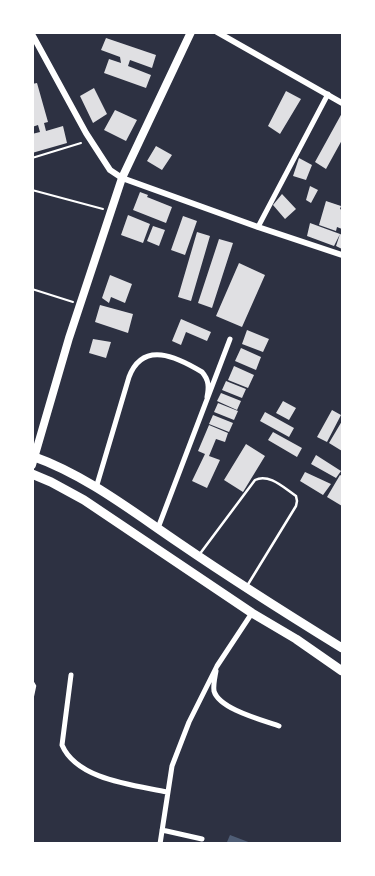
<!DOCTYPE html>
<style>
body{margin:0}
#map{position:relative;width:375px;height:876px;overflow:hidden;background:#2d3142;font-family:"Space Grotesk",sans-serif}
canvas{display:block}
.frame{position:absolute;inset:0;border:34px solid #fff;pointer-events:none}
</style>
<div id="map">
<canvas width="375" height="876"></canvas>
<div class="frame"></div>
</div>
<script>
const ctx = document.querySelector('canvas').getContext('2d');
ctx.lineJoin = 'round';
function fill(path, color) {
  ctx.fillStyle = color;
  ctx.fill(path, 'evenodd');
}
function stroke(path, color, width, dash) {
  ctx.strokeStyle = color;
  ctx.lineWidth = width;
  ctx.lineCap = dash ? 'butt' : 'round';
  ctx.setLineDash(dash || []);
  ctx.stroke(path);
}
const water = new Path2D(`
 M230,835L251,843H230L227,842Z`);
const building = new Path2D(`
 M106,38L156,55L152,68L130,60L128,66L151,75L146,88L104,73L109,59L121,63L120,57L101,50Z
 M37,83L48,122L44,123L46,131L63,126L67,143L32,153V134L40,132L38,125L32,127V84Z
 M94,88L107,114L93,123L80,96Z
 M286,91L301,99L280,134L268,126Z
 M115,110L137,120L126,141L104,130Z
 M342,113V140L326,169L315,162Z
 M156,146L172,155L162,170L147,161Z
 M299,158L312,165L306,180L293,176Z
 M310,186L318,190L311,203L306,200Z
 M140,192L148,195L147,197L172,207L166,223L133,210Z
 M282,194L296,209L285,219L273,205Z
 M326,201L341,206L340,209L342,210L341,223L342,224V229L337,227L336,231L319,225Z
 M128,215L150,224L143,243L121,235Z
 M183,216L197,221L185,255L171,250Z
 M310,223L340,234L342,235V249L336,246L340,234L334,246L307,236Z
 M153,226L165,230L159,246L147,241Z
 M197,232L210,236L191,301L178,297Z
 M219,239L233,243L212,308L198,303Z
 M239,263L265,275L242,327L216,316Z
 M110,275L132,284L125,303L111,297L109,303L102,298Z
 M100,305L133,314L128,333L95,322Z
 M181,319L211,332L207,341L186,332L181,345L172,341Z
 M247,330L269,339L263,352L242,344Z
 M93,339L111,342L106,358L89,353Z
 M241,348L261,357L256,370L235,361Z
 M234,366L254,375L248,388L228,380Z
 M226,381L246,389L242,398L222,390Z
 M221,393L241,401L237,410L217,401Z
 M283,401L296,408L289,420L276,413Z
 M218,403L238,411L234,420L214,412Z
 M332,410L341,415L327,442L317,437Z
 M265,412L294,428L289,437L260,421Z
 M213,415L233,423L229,432L209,424Z
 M342,421V451L329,443Z
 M209,425L228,433L225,442L216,439L209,456L220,460L207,488L192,481L205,454L198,451Z
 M273,432L302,448L297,457L268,440Z
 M246,444L265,456L243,492L224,480Z
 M316,455L341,471L336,478L311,464Z
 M305,472L331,484L323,495L300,481Z
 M340,475L342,476V506L327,497Z`);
const path = new Path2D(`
 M32,158L81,143
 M32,190L103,209
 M32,289L73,302`);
const service = new Path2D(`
 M199,555L255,480C269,473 284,488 296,496L297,501L296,506L247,586
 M32,681L35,686L32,700`);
const minor = new Path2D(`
 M258,227L328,94
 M96,488L129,377C143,340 177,357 202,372C209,380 209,387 207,397
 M158,528L230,339
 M216,671C215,677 213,685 214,691C219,709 262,720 279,726
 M71,675L62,745C77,780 134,785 167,792
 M162,830L202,839
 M160,844L172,766L189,722L217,666L252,613`);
const tertiary = new Path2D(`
 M217,32L342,103
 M32,34L86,133L110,170L122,178L258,227L342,255`);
const secondary = new Path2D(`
 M32,465L69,338L122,178L191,32`);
const primary = new Path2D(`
 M32,456C86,475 133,512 179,543C233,580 287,614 342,648
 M32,474L51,482L84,500L252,613L296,639L342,671`);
fill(water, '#4f5d75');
fill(building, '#e0e0e3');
stroke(path, '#fff', 2);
stroke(service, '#fff', 2.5);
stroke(minor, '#fff', 5);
stroke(tertiary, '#fff', 6);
stroke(secondary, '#fff', 8);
stroke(primary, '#fff', 9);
</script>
